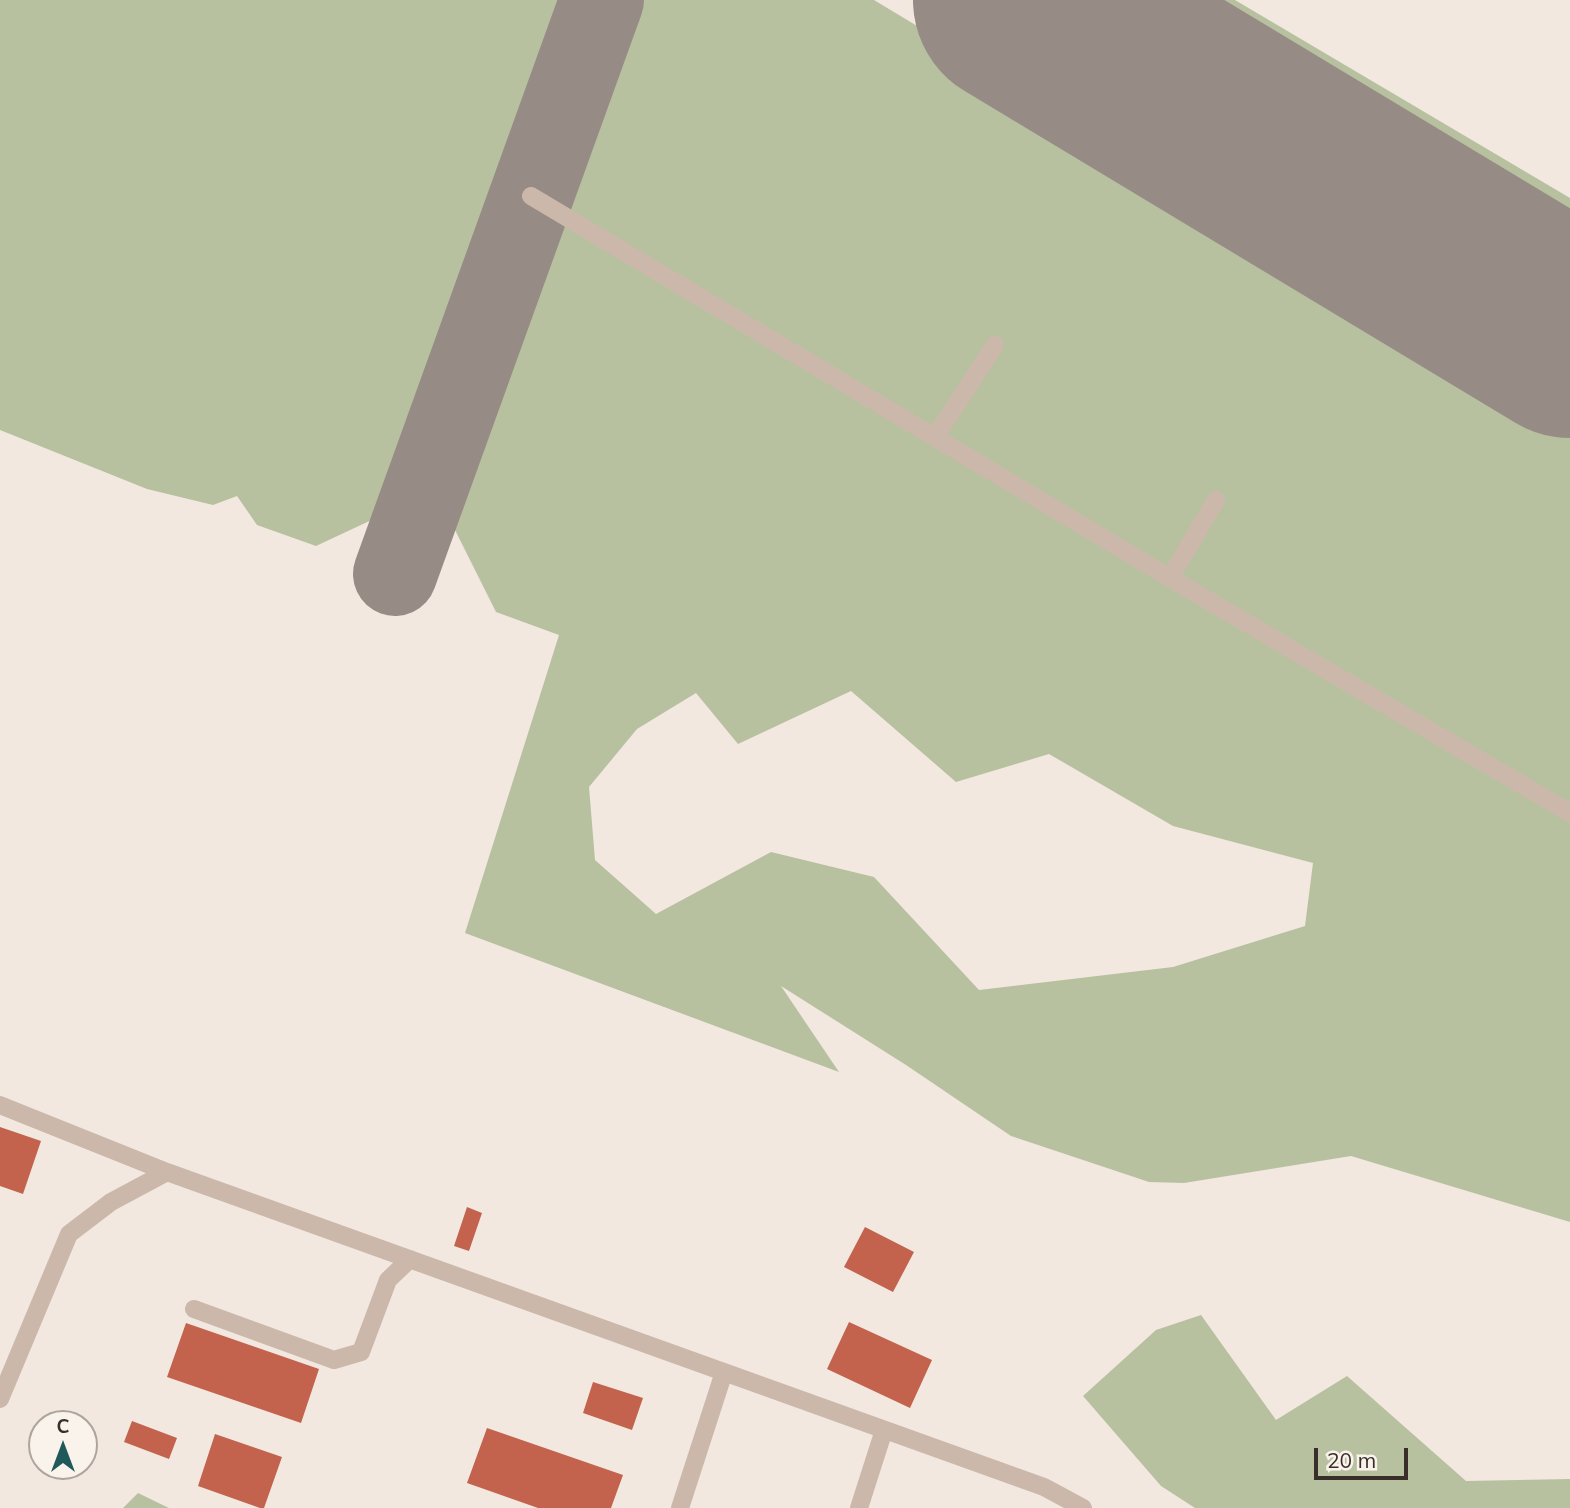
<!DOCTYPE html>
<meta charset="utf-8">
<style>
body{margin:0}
#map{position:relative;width:1570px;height:1508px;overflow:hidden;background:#f2e8e0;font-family:Mulish,sans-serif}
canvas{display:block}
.north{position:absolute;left:28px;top:1410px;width:70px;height:70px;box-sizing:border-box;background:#faf3ec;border:2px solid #ada49e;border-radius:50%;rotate:0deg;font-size:19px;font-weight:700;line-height:28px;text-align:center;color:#392e2a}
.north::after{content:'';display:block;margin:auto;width:24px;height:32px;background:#205959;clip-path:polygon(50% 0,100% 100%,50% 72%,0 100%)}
.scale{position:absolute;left:1314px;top:1448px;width:94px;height:32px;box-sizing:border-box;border:4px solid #392e2a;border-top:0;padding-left:9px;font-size:21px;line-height:24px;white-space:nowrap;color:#392e2a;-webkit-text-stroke:5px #faf3ec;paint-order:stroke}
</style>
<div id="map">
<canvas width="1570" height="1508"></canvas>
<div class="north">С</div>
<div class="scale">20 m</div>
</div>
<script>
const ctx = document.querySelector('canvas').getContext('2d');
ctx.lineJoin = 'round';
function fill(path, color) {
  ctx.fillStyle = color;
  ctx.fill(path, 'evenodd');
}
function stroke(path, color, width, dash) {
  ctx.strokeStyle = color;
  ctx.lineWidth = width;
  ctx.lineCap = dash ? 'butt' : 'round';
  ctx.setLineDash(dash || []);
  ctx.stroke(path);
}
const green = new Path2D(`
 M0,0H582L395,509L316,546L257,525L237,496L213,505L147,489L0,430Z
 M628,0H874L1570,419V1222L1351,1156L1184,1183L1149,1182L1011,1136L906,1065L781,986L839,1072L465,933L559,635L496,612L451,522ZM851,691L956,782L1049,754L1173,826L1313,863L1305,926L1173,967L979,990L874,877L771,852L656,914L595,860L589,787L637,729L696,693L738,744Z
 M1164,0H1235L1570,198V244Z
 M1201,1315L1276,1420L1347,1376L1466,1481L1570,1479V1508H1195L1161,1486L1083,1396L1156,1330Z
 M138,1493L169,1508H123Z`);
const taxiway = new Path2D(`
 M1103,51L1132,0
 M395,574L602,0`);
const runway = new Path2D(`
 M1019,0L1570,332`);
const building = new Path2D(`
 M0,1127L41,1141L23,1194L0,1186Z
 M467,1207L482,1213L469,1251L454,1246Z
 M865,1227L914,1252L893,1292L844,1267Z
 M849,1322L932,1360L910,1408L827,1369Z
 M186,1323L319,1369L301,1423L167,1377Z
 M593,1382L643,1398L632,1430L583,1413Z
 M132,1421L177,1438L169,1459L124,1442Z
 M487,1428L623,1475L611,1508H538L467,1483Z
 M215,1434L282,1457L264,1508H260L198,1486Z`);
const minor = new Path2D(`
 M531,196L1170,578L1570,813
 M935,437L995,345
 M1170,578L1216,500
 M0,1105L167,1172L1044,1487L1083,1508
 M194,1309L334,1360L361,1352L388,1280L410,1259
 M0,1399L69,1234L111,1202L167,1172
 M680,1508L724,1372
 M859,1508L884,1430`);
fill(green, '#b8c19f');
stroke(taxiway, '#968b85', 84);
stroke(runway, '#968b85', 212);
fill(building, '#c3634d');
stroke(minor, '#cbb8ab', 18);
</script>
